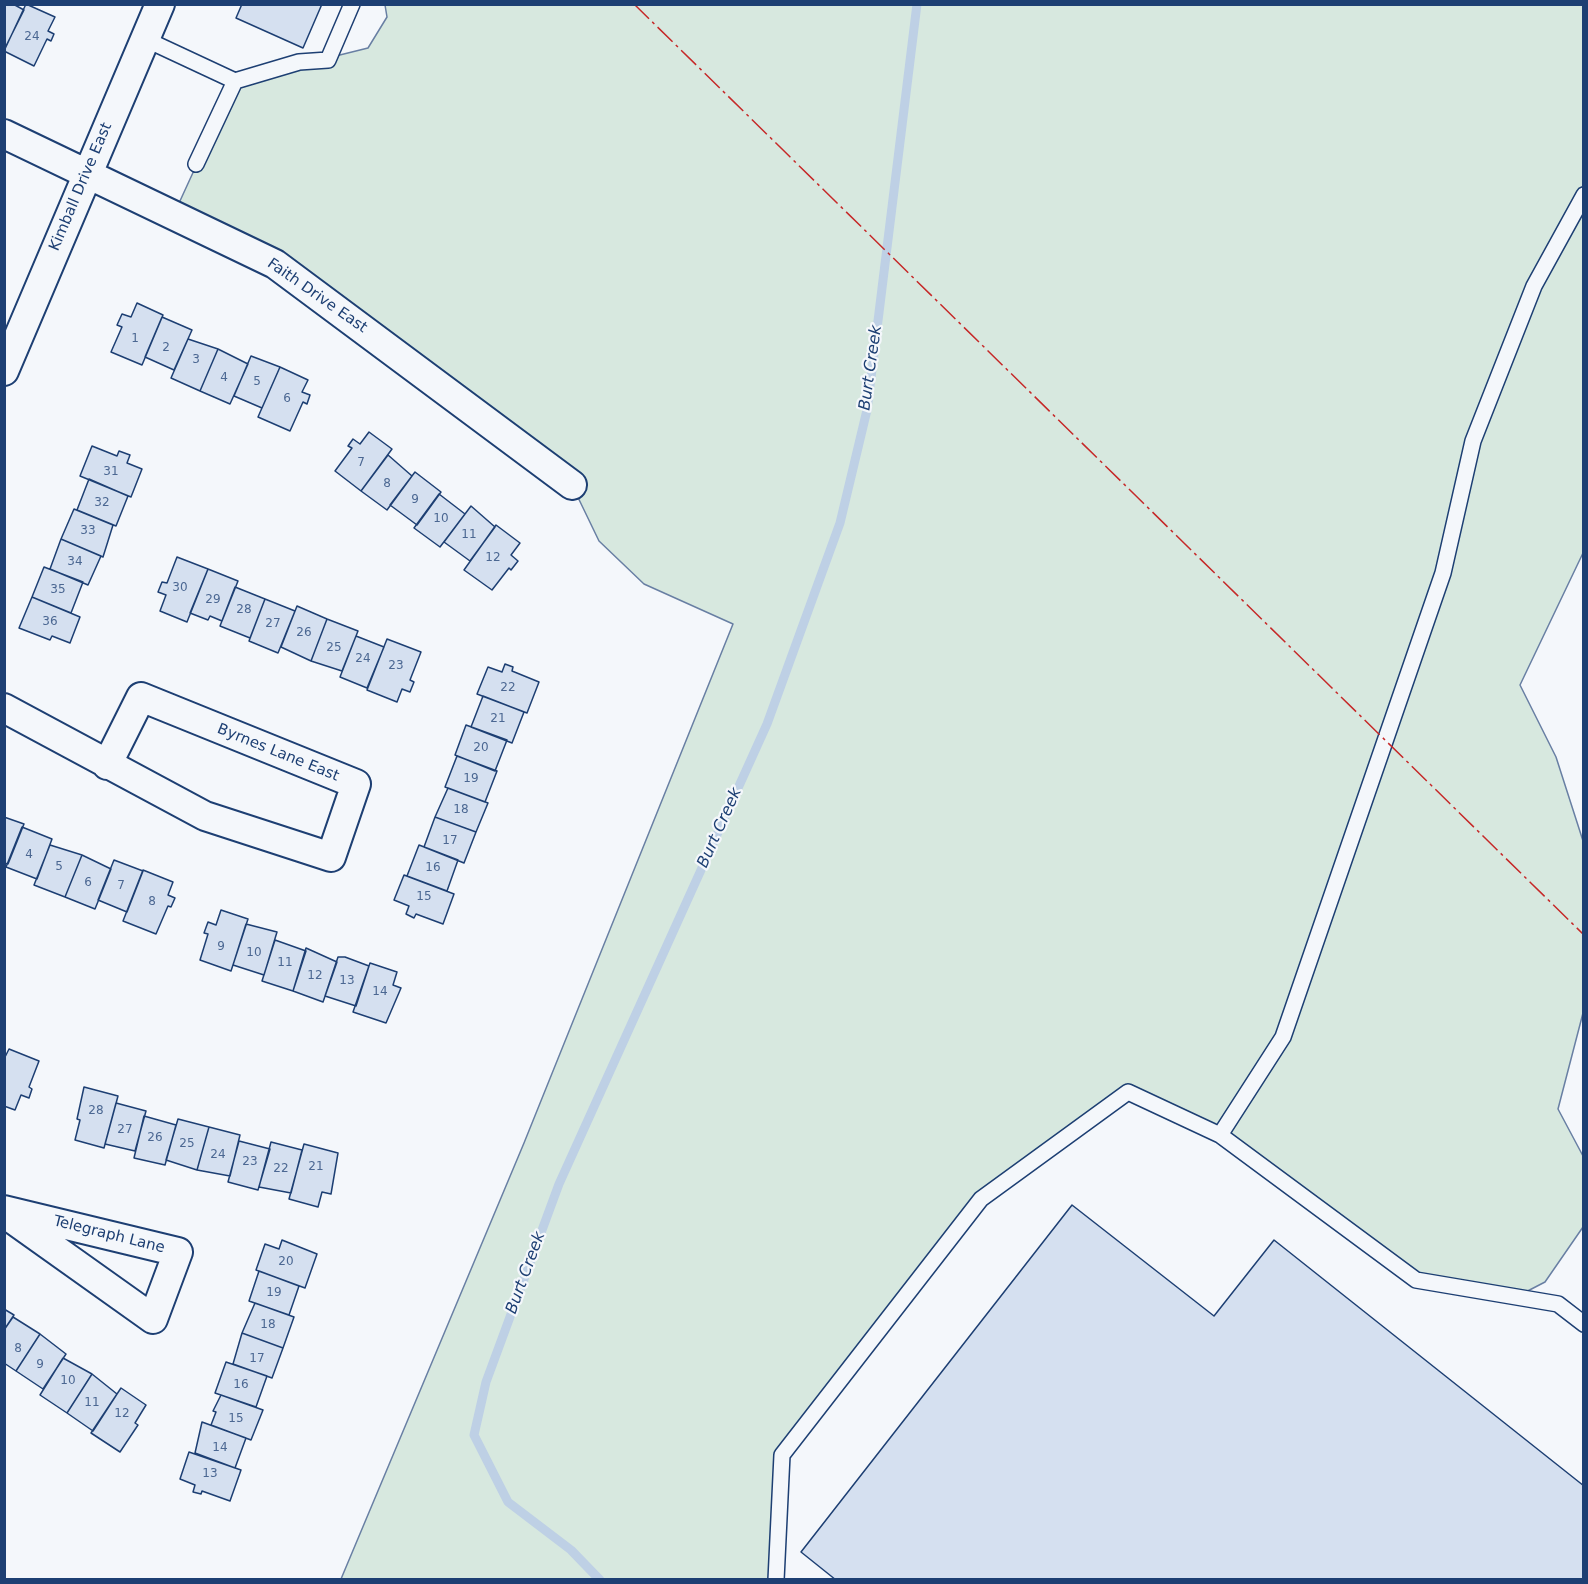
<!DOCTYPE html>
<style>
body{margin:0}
#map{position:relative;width:1588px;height:1584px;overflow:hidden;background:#f4f7fb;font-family:"DejaVu Sans",sans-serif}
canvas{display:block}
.frame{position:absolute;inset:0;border:6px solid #1d3f73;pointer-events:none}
</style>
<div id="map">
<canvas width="1588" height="1584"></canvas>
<div class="frame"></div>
</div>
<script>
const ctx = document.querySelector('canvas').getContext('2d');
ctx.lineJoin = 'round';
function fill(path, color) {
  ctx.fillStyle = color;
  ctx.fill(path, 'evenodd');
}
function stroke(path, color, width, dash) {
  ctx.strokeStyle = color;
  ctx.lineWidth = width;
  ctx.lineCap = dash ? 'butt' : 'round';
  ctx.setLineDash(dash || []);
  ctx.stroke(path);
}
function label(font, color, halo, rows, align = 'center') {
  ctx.font = font + ' "DejaVu Sans",sans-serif';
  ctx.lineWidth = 4.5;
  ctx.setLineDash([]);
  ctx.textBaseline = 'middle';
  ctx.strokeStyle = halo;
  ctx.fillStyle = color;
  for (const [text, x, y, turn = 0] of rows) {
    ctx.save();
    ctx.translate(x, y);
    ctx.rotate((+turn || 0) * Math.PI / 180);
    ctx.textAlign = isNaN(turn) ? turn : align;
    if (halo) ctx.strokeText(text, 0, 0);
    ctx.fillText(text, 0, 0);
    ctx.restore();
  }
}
const green = new Path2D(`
 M385,5H1583V553L1520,685L1556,757L1584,844L1583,1013L1558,1109L1583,1156V1227L1545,1282L1516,1297L1416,1280L1220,1135L1127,1092L981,1199L782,1455L776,1579H341L524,1143L733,624L644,584L599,541L572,485L305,284L174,214L235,81L368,48L387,17Z`);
const stream = new Path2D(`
 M600,1580L571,1550L508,1502L474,1435L486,1382L559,1184L767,724L840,523L867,410L917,4`);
const building = new Path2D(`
 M4,4H13L24,10L5,48Z
 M26,4L55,17L48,31L54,34L51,41L47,39L34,66L4,51Z
 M242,4H322L303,48L236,18Z
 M137,303L163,315L142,365L111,352L122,327L117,325L122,314L131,317Z
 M162,317L192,330L174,370L145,357Z
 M188,339L218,349L200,391L171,378Z
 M218,349L248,364L230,404L200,391Z
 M251,356L280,367L262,408L234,396Z
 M280,367L308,380L302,392L310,395L307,404L303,402L290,431L258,417Z
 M369,432L392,449L361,491L335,471L352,448L348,446L353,439L360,444Z
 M92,446L117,456L119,451L130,455L127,463L142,469L131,497L80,476Z
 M388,455L412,476L387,510L361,491Z
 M415,472L441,492L417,525L390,505Z
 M89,479L128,496L116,526L77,510Z
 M439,494L465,514L440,547L414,528Z
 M471,506L495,527L470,561L444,542Z
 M74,509L113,525L103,557L61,539Z
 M496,525L520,543L511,555L518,561L511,570L509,568L492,590L464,570Z
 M61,539L101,556L88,585L50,569Z
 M177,557L208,569L187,622L160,611L166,595L158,592L162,582L167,583Z
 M44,567L83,582L71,613L32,597Z
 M208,569L238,581L222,621L210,616L208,620L190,613Z
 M235,587L265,599L250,638L220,626Z
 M32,597L80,617L70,643L52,636L50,640L19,628Z
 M265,599L295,611L278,653L249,641Z
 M297,606L327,619L311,661L281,647Z
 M327,619L358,631L342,671L311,661Z
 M356,636L384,647L367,688L340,677Z
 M387,639L421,652L410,680L414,682L410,692L402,689L397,702L367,690Z
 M505,664L513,667L512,671L539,682L527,713L477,694L488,667L502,672Z
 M483,696L524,712L512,743L471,727Z
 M466,725L507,740L495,771L455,755Z
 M457,756L497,771L485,802L445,787Z
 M448,788L488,803L476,832L435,817Z
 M4,817L24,824L8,864L4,863Z
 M435,817L476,832L464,863L424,847Z
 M22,827L52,839L37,879L6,867Z
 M50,845L82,855L65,897L34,885Z
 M419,845L458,860L447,891L407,876Z
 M82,855L111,869L95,909L65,897Z
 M114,860L143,871L127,912L98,900Z
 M143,870L173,882L168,895L175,898L171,907L168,906L156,934L123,921Z
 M404,875L454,894L443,924L416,914L414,918L406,914L409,906L394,900Z
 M221,910L248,919L231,971L200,960L208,934L204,933L208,922L216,925Z
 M246,924L277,932L264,975L233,965Z
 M275,940L306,951L293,991L262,981Z
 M306,948L337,962L323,1002L293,991Z
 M338,957H345L369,966L356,1006L325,996Z
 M370,963L397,972L393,985L401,988L386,1023L353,1012Z
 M9,1049L39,1061L29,1087L32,1089L29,1098L21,1095L15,1110L4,1106V1059Z
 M84,1087L118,1096L104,1148L75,1140L80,1120L77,1119Z
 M116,1103L146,1111L135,1151L105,1144Z
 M144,1116L176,1125L165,1165L134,1158Z
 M178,1119L209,1127L197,1170L166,1160Z
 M209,1127L240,1135L230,1176L197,1170Z
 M239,1141L270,1149L258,1190L228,1182Z
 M271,1142L302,1150L291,1193L259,1187Z
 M304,1144L338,1153L331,1194L322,1192L318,1207L289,1199Z
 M1072,1205L1214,1316L1274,1240L1584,1486V1580H836L801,1552Z
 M282,1240L317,1254L305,1288L256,1270L265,1244L279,1249Z
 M259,1271L299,1286L289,1315L249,1301Z
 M255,1303L294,1317L283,1348L242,1333Z
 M4,1309L14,1315L4,1330Z
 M13,1317L40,1334L16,1371L4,1363V1330Z
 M242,1333L283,1348L272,1378L233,1364Z
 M40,1334L66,1354L43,1389L16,1371Z
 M63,1358L92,1374L67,1413L40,1395Z
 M226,1362L267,1376L256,1407L215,1393Z
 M92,1374L117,1394L93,1431L67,1413Z
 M121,1388L146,1405L135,1423L138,1425L120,1452L91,1433Z
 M221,1395L263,1410L251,1440L211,1425L216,1412L213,1411Z
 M202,1422L246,1438L235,1468L195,1453Z
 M189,1452L241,1470L230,1501L202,1491L201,1494L193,1492L195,1485L180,1479Z`);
const service = new Path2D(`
 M145,39L235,81L196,164
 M235,81L299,62L328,60L352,4
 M1220,1135L1283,1037L1443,573L1473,441L1534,286L1584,195
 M776,1580L782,1455L981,1199L1128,1092L1220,1135L1416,1280L1558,1304L1584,1324`);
const minor = new Path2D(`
 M4,134L275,264L572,485
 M4,371L160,4
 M4,708L205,816L331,857L356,784L141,697L107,765
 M4,1210L178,1252L153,1319L4,1213`);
const power = new Path2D(`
 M634,4L1584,935`);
const numberNames = [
 ["24",32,37],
 ["1",135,339],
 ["2",166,348],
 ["3",196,360],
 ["4",224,378],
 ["5",257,382],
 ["6",287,399],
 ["7",361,463],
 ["31",111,472],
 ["8",387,484],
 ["9",415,500],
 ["32",102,503],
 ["10",441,519],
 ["33",88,531],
 ["11",469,535],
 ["12",493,558],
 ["34",75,562],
 ["30",180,588],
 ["35",58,590],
 ["29",213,600],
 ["28",244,610],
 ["36",50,622],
 ["27",273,624],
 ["26",304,633],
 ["25",334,648],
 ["24",363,659],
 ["23",396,666],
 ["22",508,688],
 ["21",498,719],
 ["20",481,748],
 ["19",471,779],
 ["18",461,810],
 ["17",450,841],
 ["4",29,855],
 ["5",59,867],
 ["16",433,868],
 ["6",88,883],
 ["7",121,886],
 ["15",424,897],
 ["8",152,902],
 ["9",221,947],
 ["10",254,953],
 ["11",285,963],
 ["12",315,976],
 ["13",347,981],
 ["14",380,992],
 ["28",96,1111],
 ["27",125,1130],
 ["26",155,1138],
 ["25",187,1144],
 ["24",218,1155],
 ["23",250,1162],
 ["21",316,1167],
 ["22",281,1169],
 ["20",286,1262],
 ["19",274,1293],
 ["18",268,1325],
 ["8",18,1349],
 ["17",257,1359],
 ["9",40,1365],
 ["10",68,1381],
 ["16",241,1385],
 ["11",92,1403],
 ["12",122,1414],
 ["15",236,1419],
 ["14",220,1448],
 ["13",210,1474]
];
const streetNames = [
 ["Kimball Drive East",81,187,-67],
 ["Faith Drive East",317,296,35],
 ["Byrnes Lane East",278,753,22],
 ["Telegraph Lane",109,1235,14]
];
const waterNames = [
 ["Burt Creek",871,368,-82],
 ["Burt Creek",720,828,-66],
 ["Burt Creek",526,1273,-70]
];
fill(green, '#d7e8df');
stroke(green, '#687fa3', 1.5);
stroke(stream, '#bed0e5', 9);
fill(building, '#d5e0f0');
stroke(building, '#1d3f73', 1.5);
stroke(service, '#1d3f73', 18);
stroke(minor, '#1d3f73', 32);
stroke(service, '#f4f7fb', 15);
stroke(minor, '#f4f7fb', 28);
stroke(power, '#c62828', 1.5, [21, 4.5, 3, 4.5]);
label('12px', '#4b6792', null, numberNames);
label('15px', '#1d3f73', '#f4f7fb', streetNames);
label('italic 16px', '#1d3f73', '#f4f7fb', waterNames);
</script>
